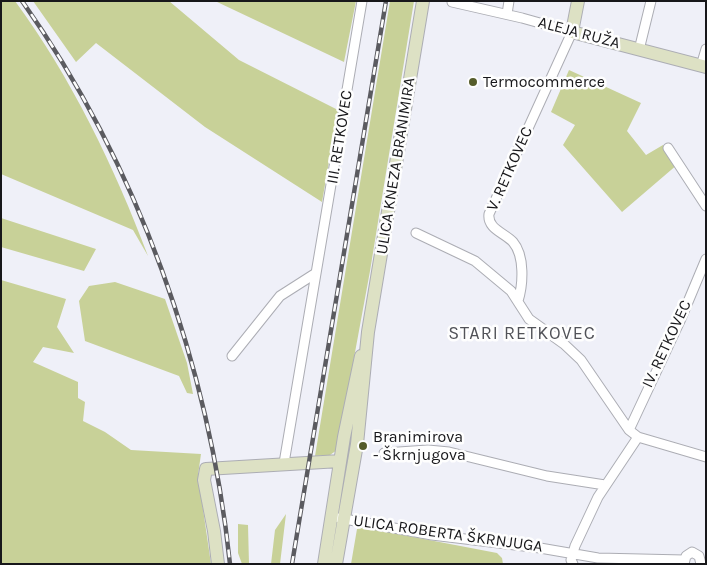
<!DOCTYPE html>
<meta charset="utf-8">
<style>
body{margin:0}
#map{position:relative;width:707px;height:565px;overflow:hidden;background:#eff0f8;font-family:Karla,sans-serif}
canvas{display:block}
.frame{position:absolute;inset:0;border:2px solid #17171a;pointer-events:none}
</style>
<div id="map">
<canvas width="707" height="565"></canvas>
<div class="frame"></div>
</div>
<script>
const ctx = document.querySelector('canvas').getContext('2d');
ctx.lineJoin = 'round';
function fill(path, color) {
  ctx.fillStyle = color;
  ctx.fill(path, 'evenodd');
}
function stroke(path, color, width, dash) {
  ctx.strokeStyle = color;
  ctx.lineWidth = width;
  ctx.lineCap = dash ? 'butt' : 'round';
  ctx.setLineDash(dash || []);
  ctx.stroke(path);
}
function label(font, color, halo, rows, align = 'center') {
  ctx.font = font + ' Karla,sans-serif';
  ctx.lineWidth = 5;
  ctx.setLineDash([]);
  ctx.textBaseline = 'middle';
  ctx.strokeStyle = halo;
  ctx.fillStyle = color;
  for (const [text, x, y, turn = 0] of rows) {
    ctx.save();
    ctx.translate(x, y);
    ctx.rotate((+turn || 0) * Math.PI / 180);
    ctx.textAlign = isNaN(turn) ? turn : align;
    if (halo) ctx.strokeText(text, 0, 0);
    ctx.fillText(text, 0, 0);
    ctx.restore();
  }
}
const green = new Path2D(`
 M1,1H15C71,77 115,168 148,256L133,230L1,174Z
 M33,1H169L239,60L338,110L322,202L205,127L96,43L76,62Z
 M215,1H356L344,62Z
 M390,1H414L370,271L337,450L330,455L315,456Z
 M569,70L641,103L627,131L646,155L663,145L678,164L622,212L563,145L575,125L551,112Z
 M1,218L96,249L84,271L1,247Z
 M1,280L66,299L57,327L74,353L43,347L33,362L78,382V398L85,402L83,421L105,432L131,450L201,454L198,475L211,564H1Z
 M115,282L165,299L187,363L193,394L187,393L179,376L85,341L79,301L89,286Z
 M286,514L280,564H271L275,530Z
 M238,524L248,525L249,564H242L238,553Z
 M361,527L497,553L502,558L503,564H351L357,529Z`);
const street = new Path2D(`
 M452,2L522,18L572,32L489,214C487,229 505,233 513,242C525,256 523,285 518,301
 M507,14L509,1
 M639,50L651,1
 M701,66L706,49
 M668,148L706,206
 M416,233L475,261L511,291L529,319L564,344L581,360L629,430L638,437L706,457
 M232,356L280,296L316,273
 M629,430L680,321L706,259
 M384,453L428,450L449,452L547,476L605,485
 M284,463L362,1
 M339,518L432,535L540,548L598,558L684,560
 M573,564L571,560L575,546L598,497L638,437
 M684,564L686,556L692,552L699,556L701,564`);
const secondary = new Path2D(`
 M578,1L572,32L706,67
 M218,564L214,531L204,480L206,469L340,461
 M324,564L344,437L361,356
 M336,564L357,444L368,332L423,1`);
const rail = new Path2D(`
 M22,1C138,165 209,365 230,564
 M292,564L386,1`);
const markers = [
 [473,82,5,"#555c2b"],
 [363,446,5,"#555c2b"]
];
const streetNames = [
 ["ALEJA RUŽA",579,33,15],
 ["III. RETKOVEC",340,137,-81],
 ["ULICA KNEZA BRANIMIRA",396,166,-81],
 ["V. RETKOVEC",510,169,-66],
 ["IV. RETKOVEC",667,344,-65],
 ["ULICA ROBERTA ŠKRNJUGA",448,534,8]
];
const poiNames = [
 ["Termocommerce",483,82],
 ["Branimirova",373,437],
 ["- Škrnjugova",373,455]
];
const neighbourhoodNames = [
 ["STARI RETKOVEC",522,334]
];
fill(green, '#c8d198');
stroke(street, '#acadb4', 11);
stroke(secondary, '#acadb4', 14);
stroke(street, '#fff', 9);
stroke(secondary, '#dde1c4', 12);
stroke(rail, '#5b5b60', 4.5);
stroke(rail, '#fefefe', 2.5, [8]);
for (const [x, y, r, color] of markers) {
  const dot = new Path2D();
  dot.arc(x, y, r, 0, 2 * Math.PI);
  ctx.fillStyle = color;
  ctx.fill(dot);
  stroke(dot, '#fefefe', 2);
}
label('16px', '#17171a', '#fefefe', streetNames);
label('16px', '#17171a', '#fefefe', poiNames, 'left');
ctx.letterSpacing = '1px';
label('18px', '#515258', '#fefefe', neighbourhoodNames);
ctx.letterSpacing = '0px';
</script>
